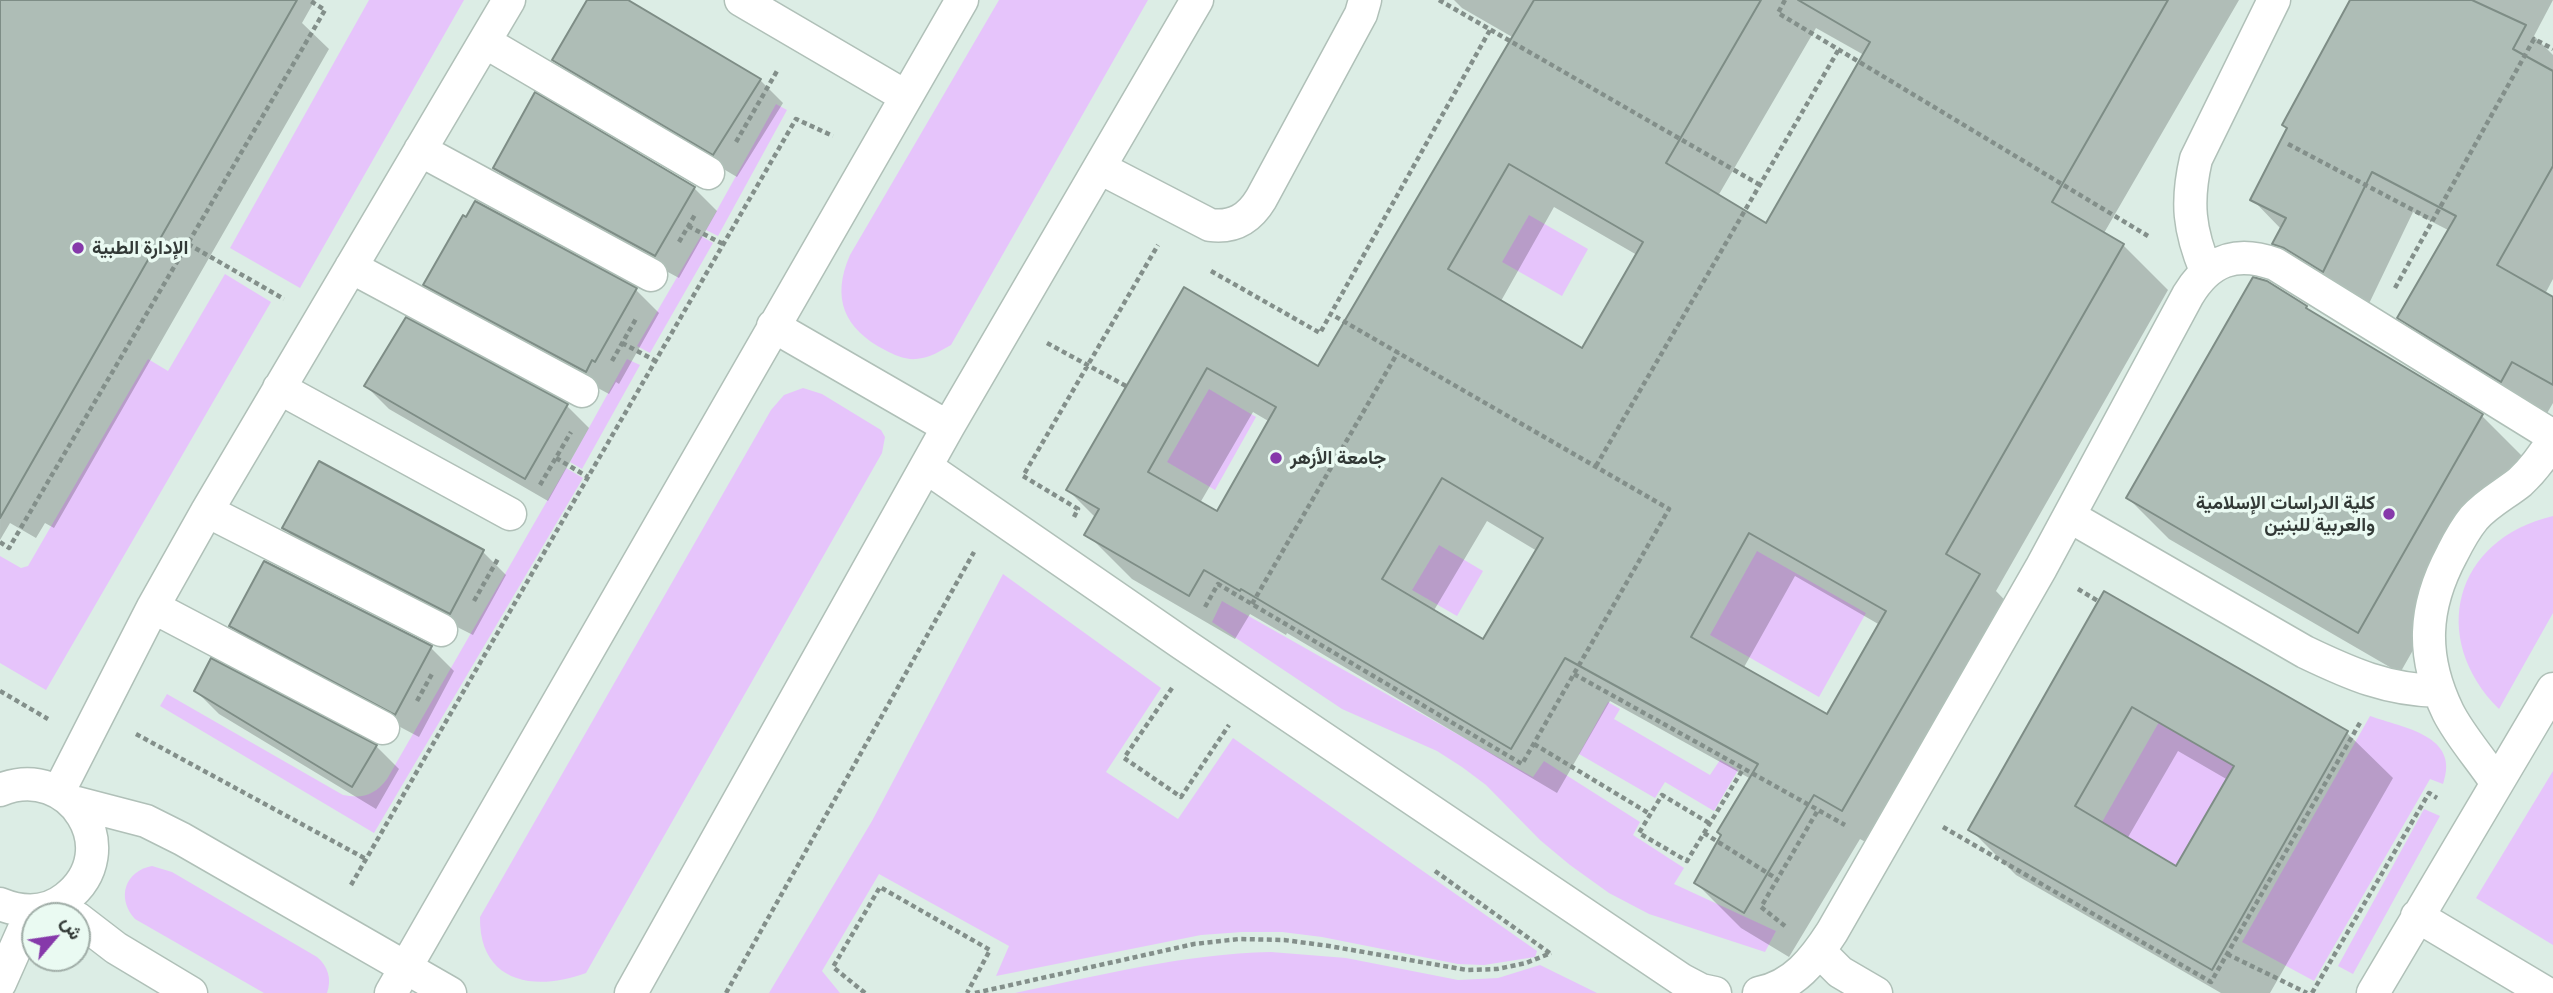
<!DOCTYPE html>
<meta charset="utf-8">
<style>
body{margin:0}
#map{position:relative;width:2553px;height:993px;overflow:hidden;background:#dcede5;font-family:"Public Sans",Vazirmatn,sans-serif}
canvas{display:block}
.north{position:absolute;left:21px;top:902px;width:70px;height:70px;box-sizing:border-box;background:#eafaf2;border:2px solid #a0ada7;border-radius:50%;rotate:61deg;font-size:19px;font-weight:700;line-height:28px;text-align:center;color:#323936}
.north::after{content:'';display:block;margin:auto;width:24px;height:32px;background:#8639aa;clip-path:polygon(50% 0,100% 100%,50% 72%,0 100%)}
</style>
<div id="map">
<canvas width="2553" height="993"></canvas>
<div class="north">ش</div>
</div>
<script>
const ctx = document.querySelector('canvas').getContext('2d');
ctx.lineJoin = 'round';
function fill(path, color) {
  ctx.fillStyle = color;
  ctx.fill(path, 'evenodd');
}
function stroke(path, color, width, dash) {
  ctx.strokeStyle = color;
  ctx.lineWidth = width;
  ctx.lineCap = dash ? 'butt' : 'round';
  ctx.setLineDash(dash || []);
  ctx.stroke(path);
}
function label(font, color, halo, rows, align = 'center') {
  ctx.font = font + ' "Public Sans",Vazirmatn,sans-serif';
  ctx.lineWidth = 7;
  ctx.setLineDash([]);
  ctx.textBaseline = 'middle';
  ctx.strokeStyle = halo;
  ctx.fillStyle = color;
  for (const [text, x, y, turn = 0] of rows) {
    ctx.save();
    ctx.translate(x, y);
    ctx.rotate((+turn || 0) * Math.PI / 180);
    ctx.textAlign = isNaN(turn) ? turn : align;
    if (halo) ctx.strokeText(text, 0, 0);
    ctx.fillText(text, 0, 0);
    ctx.restore();
  }
}
const green = new Path2D(`
 M369,0H464L300,288L230,248Z
 M999,0H1148L951,345C940,351 930,358 916,359C906,360 894,355 885,350C844,329 831,298 850,255Z
 M776,104L787,110L718,236L706,230Z
 M1529,215L1588,249L1562,296L1502,262Z
 M701,236L713,243L650,353L637,346Z
 M225,274L271,302L46,690L0,663V556L21,568L28,566L148,359L168,371Z
 M627,359L640,365L582,469L570,462Z
 M803,388L822,394L881,430L885,437L882,453L586,973C532,993 479,981 480,917L771,410L784,395Z
 M1209,389L1256,417L1215,490L1167,462Z
 M566,468L583,478L374,833L160,706L167,694L343,795C362,799 375,795 387,779Z
 M2553,516V613L2499,709C2428,638 2454,539 2553,516Z
 M1439,545L1483,571L1457,616L1412,590Z
 M1757,551L1866,613L1819,697L1710,635Z
 M1003,574L1161,688L1106,772L1178,819L1233,738L1537,951L1535,957L1484,965L1458,964L1322,937L1282,932H1242L1201,935L996,976L1009,946L879,874L822,971L840,993H769L872,821Z
 M1222,601L1533,777L1544,761L1640,822L1633,835L1684,868L1674,884L1776,931L1765,952L1649,914L1609,893L1570,865L1540,840L1486,785L1462,767L1437,751L1342,709L1212,622Z
 M1608,702L1620,709L1614,719L1710,775L1720,760L1738,770L1714,811L1665,782L1655,798L1579,754Z
 M2370,716C2403,728 2461,735 2443,784L2430,779L2314,981L2242,942Z
 M2159,722L2234,766L2176,866L2102,822Z
 M2553,771V945L2476,898Z
 M2424,809L2440,816L2353,974L2338,966Z
 M152,866L172,872L317,957C328,966 332,979 327,993H264L135,919C116,898 125,871 152,866Z
 M1271,952L1346,958L1458,980L1498,978L1540,965L1597,993H1015C1101,975 1184,954 1271,952Z`);
const shadow = new Path2D(`
 M1,0H315L302,23L329,49L54,528L45,523L36,538L10,523L0,540Z
 M589,0H625L760,80L783,103L737,177L578,83L555,60Z
 M1454,0H2239L2104,233L2123,245L2168,290L1996,591L2024,620L1888,854L1860,839L1789,957L1741,928L1696,883L1751,779L1610,701L1557,793L1287,633L1286,635L1250,614L1235,639L1132,579L1087,534L1096,518L1068,490L1184,290L1319,369L1514,38L1462,8ZM1816,28L1864,55L1766,225L1718,196ZM1554,207L1637,255L1582,350L1501,301ZM1253,412L1270,422L1217,513L1200,503ZM1487,521L1537,551L1483,641L1433,612ZM1795,576L1880,625L1828,717L1743,669Z
 M2352,0H2553L2534,36L2553,55V279L2545,294L2553,299V403L2542,422L2440,359L2399,317L2450,231L2413,212L2365,312L2315,285L2274,244L2282,230L2252,199L2288,129L2284,125Z
 M535,95L694,188L717,211L679,278L518,191L495,168Z
 M476,203L636,290L659,313L619,384L616,382L609,394L449,308L426,285Z
 M2306,307L2314,314L2482,416L2523,457L2400,673L2169,539L2128,498Z
 M366,386L566,405L589,428L548,501L389,409Z
 M319,463L483,552L506,575L473,635L307,551L284,528Z
 M265,563L431,648L454,671L419,737L254,649L231,626Z
 M2105,593L2347,733L2393,778L2270,993H2221L2016,875L1970,829ZM2178,751L2228,780L2177,868L2127,839Z
 M212,661L376,746L399,769L376,809L219,714L196,691Z`);
const building = new Path2D(`
 M0,0H297L0,518Z
 M587,0H628L761,79L713,155L552,60Z
 M1534,0H1761L1666,163L1766,223L1870,42L1798,0H2168L2052,202L2124,244L1946,554L1980,574L1842,811L1814,795L1744,913L1694,883L1721,835L1717,832L1758,764L1565,658L1511,749L1241,589L1240,591L1204,570L1189,596L1084,535L1099,509L1066,490L1184,287L1318,366ZM1509,164L1643,242L1582,348L1448,269ZM1207,368L1276,407L1217,511L1148,472ZM1442,478L1543,538L1483,639L1382,579ZM1749,533L1886,611L1827,714L1691,637Z
 M2350,0H2472L2526,25L2513,49L2553,71V166L2497,265L2553,297V385L2512,362L2501,382L2397,318L2456,216L2372,172L2323,272L2284,248L2272,244L2286,218L2250,200L2287,128L2282,125Z
 M535,92L695,187L655,256L493,168Z
 M475,201L637,288L595,362L592,360L586,372L423,285L463,215L466,217Z
 M2253,277L2267,281L2307,306L2306,308L2483,414L2358,633L2126,498Z
 M406,317L568,404L525,479L364,386Z
 M319,461L484,550L450,614L282,528Z
 M264,561L432,646L395,715L229,626Z
 M2104,591L2348,731L2212,970L1968,830ZM2132,707L2234,766L2176,866L2075,806Z
 M211,658L377,745L352,787L194,691Z`);
const path = new Path2D(`
 M1439,0L1760,185
 M1785,0L1778,13L2148,236
 M736,142L777,71
 M2288,144L2432,220
 M688,226L723,244
 M679,242L696,213
 M188,244L284,299
 M1211,271L1320,333L1490,30
 M2395,288L2534,39L2553,49
 M622,343L656,361
 M1047,343L1126,386
 M612,361L637,317
 M556,458L588,477
 M1596,466L1839,49
 M540,485L571,432
 M1074,517L1078,509L1023,476L1158,245
 M0,542L9,548L325,10L309,0
 M2078,589L2098,601
 M474,601L499,557
 M1252,604L1398,352
 M1205,607L1218,584L1522,764L1669,509L1331,314
 M1574,674L1845,825
 M1172,688L1124,758L1181,797L1229,725
 M0,691L48,719
 M417,701L433,672
 M136,734L366,859
 M1534,744L1650,814
 M1709,823L1662,795L1639,833L1687,861L1743,769
 M1943,827L2211,982L2361,721
 M1704,833L1777,879
 M1435,871L1551,954
 M351,885L796,119L833,136
 M1785,926L1761,907L1818,810
 M2227,954L2307,993
 M726,993L974,552
 M865,993L833,967L880,887L990,950L967,993
 M975,993L1194,944L1239,939L1284,940L1329,946L1467,970L1497,969L1526,963L1551,953
 M2312,993L2429,793L2437,798`);
const lane = new Path2D(`
 M741,0L905,96
 M485,42L708,173
 M420,150L651,275
 M1100,168L1210,225C1233,228 1249,219 1261,199L1361,14L1365,0
 M351,267L582,391
 M2206,271C2189,230 2186,202 2196,159L2274,0
 M773,326L948,427
 M279,388L510,514
 M926,467L1183,644L1682,980L1701,990L1715,993
 M207,511L441,630
 M2069,516L2305,652C2351,674 2387,690 2439,691
 M153,607L383,728
 M2496,782C2481,759 2460,736 2448,712C2421,656 2423,608 2452,554C2458,542 2465,529 2474,518C2487,503 2505,494 2520,482C2533,470 2544,455 2553,440
 M0,790C71,761 127,851 66,898C46,914 22,913 0,904
 M59,791L153,607L207,511L509,0
 M73,802L146,821L182,839L450,993
 M2417,916L2546,993
 M77,918L116,948L191,993
 M1819,951L1840,972L1876,993
 M0,983L32,911
 M391,993L962,0
 M631,993L948,427L1197,0
 M1759,993C1794,986 1814,960 1832,932L2041,568L2188,295C2209,260 2236,250 2275,264L2553,436
 M2373,993L2553,689`);
const markers = [
 [78,248,7,"#8639aa"],
 [1276,458,7,"#8639aa"],
 [2389,514,7,"#8639aa"]
];
const poiNames = [
 ["الإدارة الطبية",92,248],
 ["جامعة الأزهر",1290,458],
 ["كلية الدراسات الإسلامية",2375,503,"right"],
 ["والعربية للبنين",2375,525,"right"]
];
fill(green, '#e6c4fb');
fill(shadow, '#0003');
fill(building, '#aebdb6');
stroke(building, '#7e8d86', 2);
stroke(lane, '#b0c0b8', 35);
stroke(path, '#838f8a', 4.5, [5, 3.5]);
stroke(lane, '#fff', 32);
for (const [x, y, r, color] of markers) {
  const dot = new Path2D();
  dot.arc(x, y, r, 0, 2 * Math.PI);
  ctx.fillStyle = color;
  ctx.fill(dot);
  stroke(dot, '#eafaf2', 2.5);
}
label('bold 19px', '#323936', '#eafaf2', poiNames, 'left');
</script>
